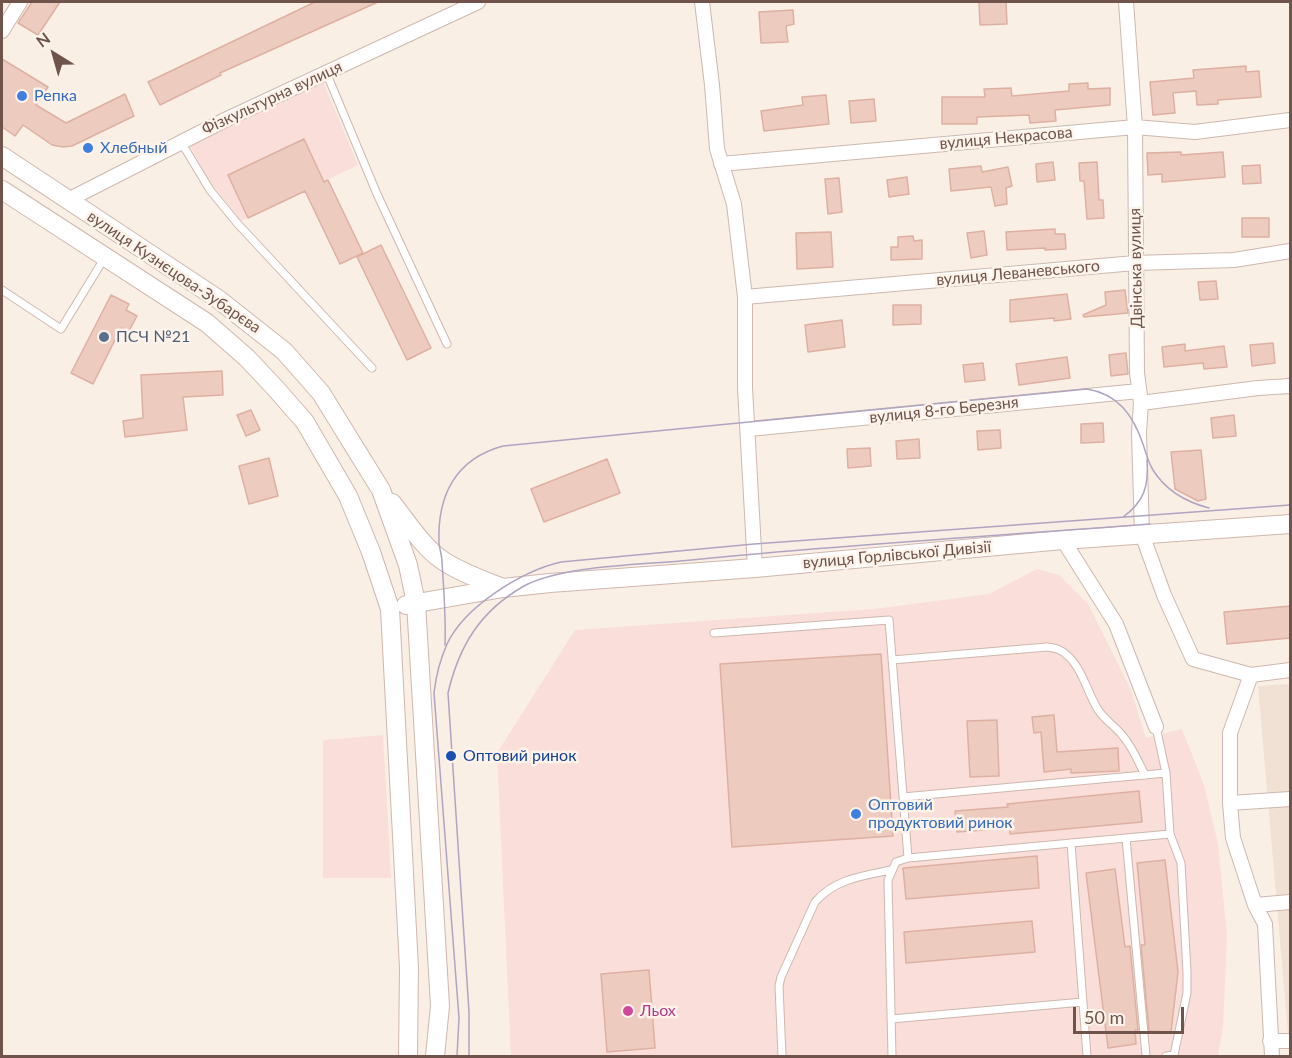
<!DOCTYPE html>
<meta charset="utf-8">
<style>
body{margin:0}
#map{position:relative;width:1292px;height:1058px;overflow:hidden;background:#faefe5;font-family:Lato,sans-serif}
canvas{display:block}
.frame{position:absolute;inset:0;border:3px solid #70544c;pointer-events:none}
.north{position:absolute;left:24px;top:24px;width:60px;height:60px;-webkit-text-stroke:4px #fdf3ea;paint-order:stroke;rotate:323deg;font-size:16px;font-weight:700;line-height:24px;text-align:center;color:#70544c}
.north::after{content:'';display:block;margin:auto;width:21px;height:27px;background:#70544c;clip-path:polygon(50% 0,100% 100%,50% 72%,0 100%)}
.scale{position:absolute;left:1073px;top:1007px;width:111px;height:27px;box-sizing:border-box;border:3px solid #70544c;border-top:0;padding-left:8px;font-size:18px;line-height:21px;white-space:nowrap;color:#70544c;-webkit-text-stroke:4px #fdf3ea;paint-order:stroke}
</style>
<div id="map">
<canvas width="1292" height="1058"></canvas>
<div class="frame"></div>
<div class="north">N</div>
<div class="scale">50 m</div>
</div>
<script>
const ctx = document.querySelector('canvas').getContext('2d');
ctx.lineJoin = 'round';
function fill(path, color) {
  ctx.fillStyle = color;
  ctx.fill(path, 'evenodd');
}
function stroke(path, color, width, dash) {
  ctx.strokeStyle = color;
  ctx.lineWidth = width;
  ctx.lineCap = dash ? 'butt' : 'round';
  ctx.setLineDash(dash || []);
  ctx.stroke(path);
}
function label(font, color, halo, rows, align = 'center') {
  ctx.font = font + ' Lato,sans-serif';
  ctx.lineWidth = 5;
  ctx.setLineDash([]);
  ctx.textBaseline = 'middle';
  ctx.strokeStyle = halo;
  ctx.fillStyle = color;
  for (const [text, x, y, turn = 0] of rows) {
    ctx.save();
    ctx.translate(x, y);
    ctx.rotate((+turn || 0) * Math.PI / 180);
    ctx.textAlign = isNaN(turn) ? turn : align;
    if (halo) ctx.strokeText(text, 0, 0);
    ctx.fillText(text, 0, 0);
    ctx.restore();
  }
}
const residential = new Path2D(`
 M1290,684V1056L1258,686Z`);
const commercial = new Path2D(`
 M322,79L358,165L241,221L207,178L188,142Z
 M1037,569L1059,575L1088,604L1130,688L1146,738L1182,729L1204,785L1218,844L1227,936L1223,1027L1218,1056H511L497,753L575,630L874,609L989,594Z
 M383,735L391,878H323V740Z`);
const building = new Path2D(`
 M32,2H60L38,35L18,23Z
 M315,2H378L220,73L221,75L160,105L148,82Z
 M979,2H1006L1007,24L980,25Z
 M793,10L794,24L786,26L788,42L761,43L759,12Z
 M2,59L48,87L36,105L66,123L125,94L134,116L72,146L63,147L52,145L23,125L15,136L2,127Z
 M1246,66V72L1259,71L1261,97L1218,100V104L1197,105L1196,91L1173,93L1175,113L1153,115L1150,82L1194,78L1193,70Z
 M1088,83V89L1110,88V105L1055,110L1056,121L1030,123L1029,115L977,117V124H942V97H985L984,89L1011,88L1012,96L1069,91V84Z
 M826,95L829,124L764,131L761,111L803,105L802,97Z
 M874,99L876,121L851,123L849,101Z
 M304,139L324,182L328,180L363,253L340,264L305,191L248,218L228,175Z
 M1181,152V155L1223,152L1225,177L1162,182V174L1148,175L1147,153Z
 M1053,162L1055,180L1037,182L1036,164Z
 M1097,162L1099,200H1103L1104,218L1087,219L1084,181H1080L1079,163Z
 M1260,165L1261,183L1243,184L1242,166Z
 M981,166L982,172L1008,167L1012,186L1006,188L1007,204L995,206L991,187L951,191L949,169Z
 M907,177L909,194L889,197L887,180Z
 M839,178L842,212L828,214L825,179Z
 M1242,218H1269V237H1242Z
 M1055,229V234H1065L1066,249L1045,250V248L1007,250L1006,232Z
 M984,231L987,255L971,258L967,233Z
 M831,232L833,267L797,269L796,233Z
 M913,236L914,241L922,240V259L891,260V247H898V237Z
 M381,245L431,348L407,360L357,257Z
 M1216,281L1218,299L1200,300L1198,282Z
 M1125,290L1128,313L1084,317L1083,315L1106,305L1105,292Z
 M1067,294L1071,319L1054,321V318L1010,322V300Z
 M111,295L129,304L126,310L137,316L129,331L121,328L93,384L71,373Z
 M893,305H921V324L893,325Z
 M842,320L845,347L808,352L805,325Z
 M1273,343L1275,363L1252,366L1250,345Z
 M1185,344V351L1224,346L1227,367L1204,369L1203,363L1164,367L1162,347Z
 M1126,353L1128,374L1111,376L1109,355Z
 M1067,357L1070,378L1019,385L1016,364Z
 M983,363L985,380L965,382L963,365Z
 M222,371L223,395L183,397L187,430L125,437L123,421L143,418L141,375Z
 M251,410L260,430L246,436L237,415Z
 M1234,415L1236,436L1213,438L1211,418Z
 M1103,423L1104,442L1081,443V424Z
 M1000,430L1001,448L978,450L977,431Z
 M919,439L920,458L897,459L896,441Z
 M870,448L871,466L848,468L847,449Z
 M1201,450L1206,499L1198,501L1175,489L1171,452Z
 M269,458L278,496L249,504L239,466Z
 M607,459L620,493L544,522L531,489Z
 M1290,606V638L1227,644L1224,612Z
 M881,654L893,836L732,847L720,664Z
 M1054,715L1057,752L1118,748L1119,771L1071,773V769L1044,772L1041,732L1034,733L1032,717Z
 M997,720L999,776L970,777L967,721Z
 M1139,791L1142,822L1010,834V828L957,832L955,811L1008,807L1007,804Z
 M1037,856L1039,888L906,899L903,868Z
 M1165,860L1178,972L1171,1032L1149,1031L1141,945H1145L1137,863Z
 M1115,869L1125,947L1130,946L1138,1030H1135L1136,1044L1108,1048L1086,873Z
 M1032,921L1035,952L906,963L904,932Z
 M649,970L655,1048L607,1052L601,974Z`);
const lane = new Path2D(`
 M326,72L377,194L447,344
 M181,142L210,190L237,223L372,368
 M2,290L61,329L105,257
 M714,633L889,620L908,858
 M892,660L1047,647C1055,648 1061,649 1068,656C1082,669 1087,691 1097,708C1103,719 1114,725 1122,735C1132,746 1138,761 1145,775
 M903,797L1166,773
 M1126,838L1146,1056
 M1071,843L1087,1056
 M891,1019L1083,1002
 M782,1056L779,986L781,977L815,902C835,879 862,876 891,870
 M892,1056L888,880L896,862L908,858L1170,834L1166,773L1156,727
 M1166,1056L1174,1055L1187,993V972L1181,863L1170,834`);
const street = new Path2D(`
 M702,2L712,85L717,149L734,204L745,297V388L755,568
 M1126,2L1135,127L1137,373L1141,403L1139,433L1142,534L1164,595L1193,659L1251,675L1230,733V803L1233,838L1255,905L1265,924L1272,1056
 M2,31L20,2
 M721,164L1135,127L1195,132L1290,120
 M68,200L227,119L478,2
 M745,297L1135,263L1234,260L1290,251
 M1141,403L1258,388L1290,386
 M749,429L1139,391
 M1063,540L1116,624L1156,727
 M1251,675L1290,670
 M1230,803L1290,799
 M1255,905L1290,902
 M1270,1041H1290`);
const secondary = new Path2D(`
 M2,156L218,299L284,351L321,393L381,490L408,565L416,603L440,1006L435,1056
 M2,190L207,323L247,358L277,390L305,422L348,496L371,552L390,609L409,968L408,1056
 M392,503C407,522 423,547 442,560C461,573 483,580 503,588
 M406,605L503,588L550,583L755,568L1063,540L1290,524`);
const tram = new Path2D(`
 M1123,517C1144,502 1149,486 1147,460
 M445,645C446,618 444,590 442,562C442,556 440,550 439,544C437,496 455,459 503,446L1087,389C1118,394 1133,415 1143,444C1146,453 1148,462 1153,470C1166,491 1186,502 1209,508
 M457,1056L459,1018L434,693C436,675 440,660 447,644C465,606 522,571 561,562L754,544L1290,505
 M469,1056V1012L448,693C459,646 480,611 524,586C562,566 635,565 680,561C836,545 994,536 1150,524`);
const markers = [
 [22,96,6,"#3f7fe0"],
 [88,148,6,"#3f7fe0"],
 [104,337,6,"#5c6f8a"],
 [451,756,6,"#1a4fb4"],
 [856,814,6,"#3f7fe0"],
 [628,1011,6,"#d1479c"]
];
const shopNames = [
 ["Репка",34,96],
 ["Хлебный",100,148],
 ["Оптовий",868,805],
 ["продуктовий ринок",868,823]
];
const streetNames = [
 ["Фізкультурна вулиця",272,98,-25],
 ["вулиця Некрасова",1006,138,-5],
 ["Двінська вулиця",1136,268,-91],
 ["вулиця Кузнєцова-Зубарєва",174,272,34],
 ["вулиця Леваневського",1018,273,-5],
 ["вулиця 8-го Березня",944,410,-6],
 ["вулиця Горлівської Дивізії",897,555,-5]
];
const serviceNames = [
 ["ПСЧ №21",116,337]
];
const transitNames = [
 ["Оптовий ринок",463,756]
];
const hotelNames = [
 ["Льох",640,1011]
];
fill(residential, '#f1e0d4');
fill(commercial, '#f9ded9');
fill(building, '#edcbbf');
stroke(building, '#deb0a1', 1.5);
stroke(lane, '#cdb8af', 9);
stroke(street, '#cdb8af', 16);
stroke(secondary, '#cfb7ad', 20);
stroke(lane, '#fff', 7);
stroke(street, '#fff', 14);
stroke(secondary, '#fff', 18);
stroke(tram, '#b0a4c2', 1.5);
for (const [x, y, r, color] of markers) {
  const dot = new Path2D();
  dot.arc(x, y, r, 0, 2 * Math.PI);
  ctx.fillStyle = color;
  ctx.fill(dot);
  stroke(dot, '#fdf3ea', 2);
}
label('16px', '#366cbe', '#fdf3ea', shopNames, 'left');
label('16px', '#70544c', '#fdf3ea', streetNames);
label('16px', '#4e5e75', '#fdf3ea', serviceNames, 'left');
label('16px', '#164399', '#fdf3ea', transitNames, 'left');
label('16px', '#b23c85', '#fdf3ea', hotelNames, 'left');
</script>
